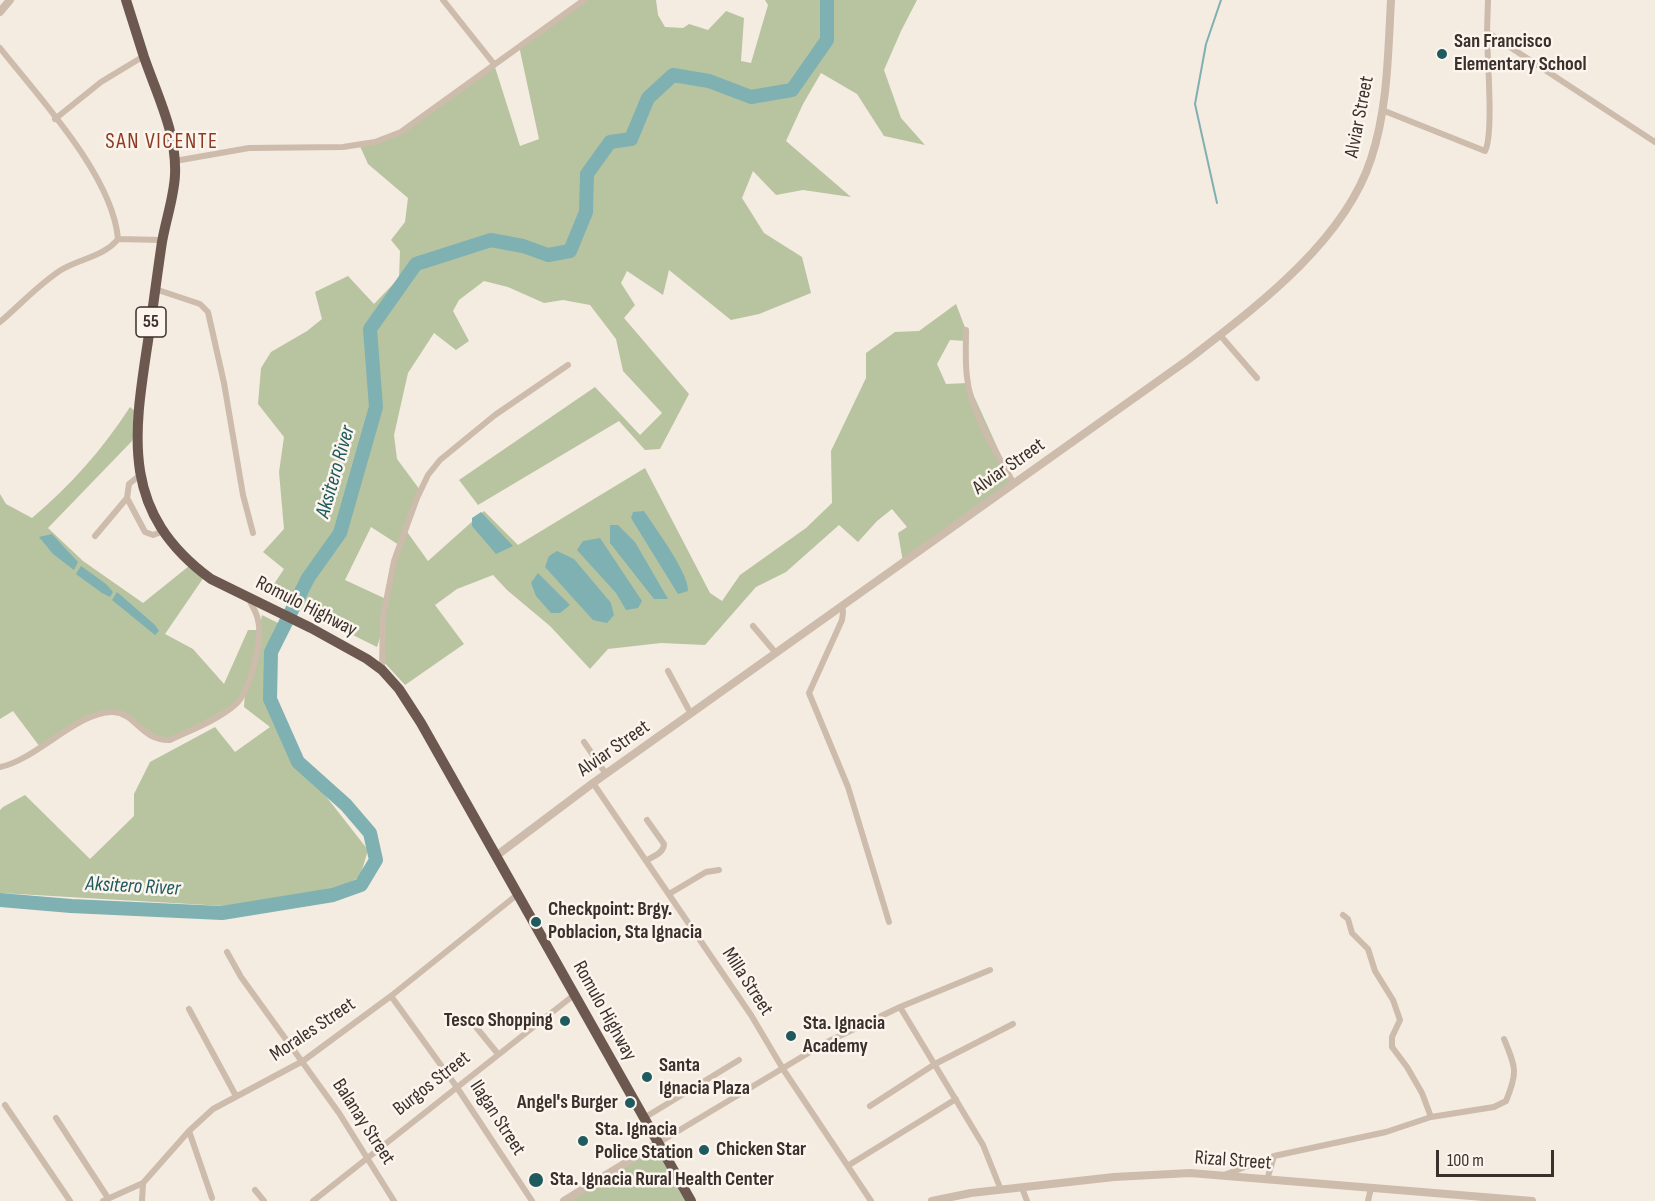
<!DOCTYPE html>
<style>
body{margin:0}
#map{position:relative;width:1655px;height:1201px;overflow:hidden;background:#f4ebe1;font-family:"Sofia Sans Condensed",sans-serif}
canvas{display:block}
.scale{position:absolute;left:1436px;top:1150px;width:118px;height:27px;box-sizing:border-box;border:3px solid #3b302b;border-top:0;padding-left:8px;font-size:18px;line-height:21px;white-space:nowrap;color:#3b302b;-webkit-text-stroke:4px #fbf5ee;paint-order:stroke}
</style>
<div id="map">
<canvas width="1655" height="1201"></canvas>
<div class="scale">100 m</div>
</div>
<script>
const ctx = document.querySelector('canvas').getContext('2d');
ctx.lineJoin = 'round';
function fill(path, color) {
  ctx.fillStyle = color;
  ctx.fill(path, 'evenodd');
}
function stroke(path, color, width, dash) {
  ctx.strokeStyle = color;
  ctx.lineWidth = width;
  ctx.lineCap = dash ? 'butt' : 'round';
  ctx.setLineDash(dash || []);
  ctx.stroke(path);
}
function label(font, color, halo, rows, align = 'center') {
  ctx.font = font + ' "Sofia Sans Condensed",sans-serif';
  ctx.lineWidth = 5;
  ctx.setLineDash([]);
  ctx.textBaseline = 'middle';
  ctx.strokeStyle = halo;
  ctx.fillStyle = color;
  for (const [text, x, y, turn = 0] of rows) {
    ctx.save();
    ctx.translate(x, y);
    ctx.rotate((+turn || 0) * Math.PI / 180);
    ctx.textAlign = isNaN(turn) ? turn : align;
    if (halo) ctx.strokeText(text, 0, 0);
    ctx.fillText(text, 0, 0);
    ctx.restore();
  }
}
const green = new Path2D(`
 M585,0H656L658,15L665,27L683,28L689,24L708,30L726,11L744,18L741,61L751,63L768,5L765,0H917L901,31L884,70L901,118L925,145L884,136L857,94L821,73L803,104L786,141L851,197L803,190L776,195L753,171L742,198L764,233L802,257L811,293L759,314L731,320L669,270L663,295L627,271L621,283L635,305L624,318L689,394L660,449L645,450L619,421L478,505L459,480L595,387L640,435L662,413L623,371L616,339L590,305L563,300L544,303L508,287L484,281L459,300L453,311L469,341L456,350L434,333L408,373L394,435L397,459L420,490L405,529L428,561L484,511L518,545L645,468L710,593L722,601L740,575L806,528L832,503L831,451L866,378V353L895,332L919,331L956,304L966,330V341L950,340L937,364L946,384L968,383L1014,484L903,562L898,533L907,527L892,509L877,521L858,542L839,525L786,572L756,587L705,645L661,643L608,649L590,669L550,626L507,590L493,575L457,589L435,605L464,644L405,685L382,660V631L377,647L268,593L284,569L263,552L284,529L279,472L284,437L258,404L261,368L271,352L307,331L322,319L315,292L348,276L374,304L399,278L400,251L391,240L405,222L408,198L368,164L359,144L401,132L494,64L520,146L539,139L519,46ZM371,527L399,545L386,599L345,580Z
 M130,407L138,414L132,441L48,528L83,561L143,603L189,566L204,577L165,634L193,649L224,684L248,630H259L262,615L282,625L271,652L270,699L296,758L368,850L360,877L334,890L224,906L0,893V810L3,807L25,795L90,859L134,816V794L150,762L215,727L235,752L270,727L244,707L245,692L237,703L174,738L161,740L115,712L87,720L40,747L13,711L0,719V494L6,504L32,518C70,486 103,449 130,407Z
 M658,1145L690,1201H566Z`);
const water = new Path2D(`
 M644,511C655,528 689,573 688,591L678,594L631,518L633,512Z
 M481,512L513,546L496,554L472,526V518Z
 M610,525H618L635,542L668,599H654L610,543Z
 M52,534L78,562L74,570L53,554L39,537Z
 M600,538L642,601L638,608L626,610L616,593L577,550L583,541Z
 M557,551L574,559L611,603L614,615L607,623L593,620L545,567L549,556Z
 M81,566L106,584L113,592L110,597L102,593L76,574Z
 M538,573L570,605L560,613H551L536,596L531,583Z
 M117,592L155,625L159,631L155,635L112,600Z`);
const stream = new Path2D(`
 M1217,203L1195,104L1206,44L1221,0`);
const river = new Path2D(`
 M0,900L71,906L222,913L333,895L361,885L376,860L370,833L346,805L298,762L270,699L271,652L308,578L340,533L376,407L370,329L416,264L491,240L523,246L548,255L570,251L586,212L587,174L610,142L631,139L648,98L673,75L709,81L751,97L792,90L827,40V0`);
const minor = new Path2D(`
 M443,0L494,64
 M1488,0L1487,32L1655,142
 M0,48C38,96 113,176 118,239
 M1382,110L1485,151C1494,134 1487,56 1487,32
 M55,119L101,82L144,56
 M175,161L249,148L343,147L375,142L401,132L584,0
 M118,239L162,240
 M155,289L200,304L208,312L224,383L243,495L253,533
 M0,322C20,305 39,284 61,270C79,259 105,256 118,239
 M966,330C966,346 965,362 967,377C970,412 997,453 1014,484
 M1220,335L1257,378
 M140,475L129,484L127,498L145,532L153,535L164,531
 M95,536L127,498
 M842,605L843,612L842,620L809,693L848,787L889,922
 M753,626L775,652
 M382,669L383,617L394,561L417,498L428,475L440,460L495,415L568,365
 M668,671L691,714
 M584,742L606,774
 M0,767C36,760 78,711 113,712C136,713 141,741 170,740C191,730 218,720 236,704C250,691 263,639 258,620C257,613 252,606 249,599
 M593,783L751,1015L783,1069L871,1201
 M646,861C653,856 664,853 664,844L647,820
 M669,894L706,872L719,870
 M1343,915L1348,919L1352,933L1368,949L1375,971L1393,1000L1400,1020L1392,1037V1047L1407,1067L1422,1093L1431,1117
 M227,952L241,977L339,1113L394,1201
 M990,970L900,1007L983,1145L1001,1190
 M391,996L456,1086L532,1201
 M189,1009L236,1096
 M476,1027L498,1054
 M5,1105L70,1201
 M870,1106L935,1064L1013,1024
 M56,1118L108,1198
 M644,1118L739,1060
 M189,1131L212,1198
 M658,1143L825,1043L900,1007
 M849,1165L956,1099
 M1224,1175L1274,1156
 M1267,1180L1274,1156L1386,1132L1431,1117L1494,1107L1506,1101C1518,1072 1516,1068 1504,1039
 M1022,1188L1027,1201
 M255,1190L264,1201
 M103,1201L143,1183
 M142,1201L143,1183L189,1131L213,1109L303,1061L391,996L518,894
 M313,1201L574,995
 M1368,1201L1371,1188`);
const tertiary = new Path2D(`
 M0,12L10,0
 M496,856L593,783L1189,359C1256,307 1344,242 1371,159C1388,108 1388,52 1391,0
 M564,1201L658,1143
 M932,1201L971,1193L1114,1177L1190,1173L1532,1201`);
const trunk = new Path2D(`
 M126,0C132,19 138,38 144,57C157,95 177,133 175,175C174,197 166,219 162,242C157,275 153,308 148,341C133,438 121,513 211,579L311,628L367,659L382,670L399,689L421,723L691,1201`);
const markers = [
 [1442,54,6,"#1f5a5e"],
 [536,922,6,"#1f5a5e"],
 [565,1021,6,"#1f5a5e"],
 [791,1036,6,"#1f5a5e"],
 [647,1077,6,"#1f5a5e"],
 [630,1103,6,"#1f5a5e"],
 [583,1141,6,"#1f5a5e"],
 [704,1150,6,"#1f5a5e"],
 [536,1180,8,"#1f5a5e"]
];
const shields = [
 [151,322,30]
];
const shieldNames = [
 ["55",151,322]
];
const poiNames = [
 ["San Francisco",1454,42],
 ["Elementary School",1454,65],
 ["Checkpoint: Brgy.",548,910],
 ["Poblacion, Sta Ignacia",548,933],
 ["Tesco Shopping",553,1021,"right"],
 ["Sta. Ignacia",803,1024],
 ["Academy",803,1047],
 ["Santa",659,1066],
 ["Ignacia Plaza",659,1089],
 ["Angel's Burger",618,1103,"right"],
 ["Sta. Ignacia",595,1130],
 ["Police Station",595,1153],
 ["Chicken Star",716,1150],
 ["Sta. Ignacia Rural Health Center",550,1180]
];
const streetNames = [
 ["Alviar Street",1360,117,-79],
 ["Alviar Street",1009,467,-35],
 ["Romulo Highway",306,607,27],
 ["Alviar Street",614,749,-35],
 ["Milla Street",747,982,57],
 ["Romulo Highway",604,1011,61],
 ["Morales Street",313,1030,-34],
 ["Burgos Street",432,1084,-38],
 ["Ilagan Street",497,1118,57],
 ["Balanay Street",363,1122,57],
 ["Rizal Street",1233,1161,4]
];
const waterNames = [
 ["Aksitero River",336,472,-74],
 ["Aksitero River",133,887,3]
];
const quarterNames = [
 ["SAN VICENTE",162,142]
];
fill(green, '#b8c4a0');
fill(water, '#7fb0b2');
stroke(stream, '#7fb0b2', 2);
stroke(river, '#7fb0b2', 14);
stroke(minor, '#cdbbac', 6);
stroke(tertiary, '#cdbbac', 8);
stroke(trunk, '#6c584f', 10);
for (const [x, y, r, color] of markers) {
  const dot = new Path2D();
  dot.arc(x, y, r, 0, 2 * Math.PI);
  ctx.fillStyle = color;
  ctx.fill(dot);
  stroke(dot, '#fbf5ee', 2);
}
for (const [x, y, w] of shields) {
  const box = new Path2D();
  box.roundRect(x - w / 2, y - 15, w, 30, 4.5);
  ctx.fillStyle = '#fbf5ee';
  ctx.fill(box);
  stroke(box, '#3b302b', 1.5);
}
label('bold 18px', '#3b302b', null, shieldNames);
label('bold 20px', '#3b302b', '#fbf5ee', poiNames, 'left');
label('20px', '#3b302b', '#fbf5ee', streetNames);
label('italic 21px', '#1f5a5e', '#fbf5ee', waterNames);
ctx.letterSpacing = '1.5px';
label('22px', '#8c3b22', '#fbf5ee', quarterNames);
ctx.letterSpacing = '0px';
</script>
